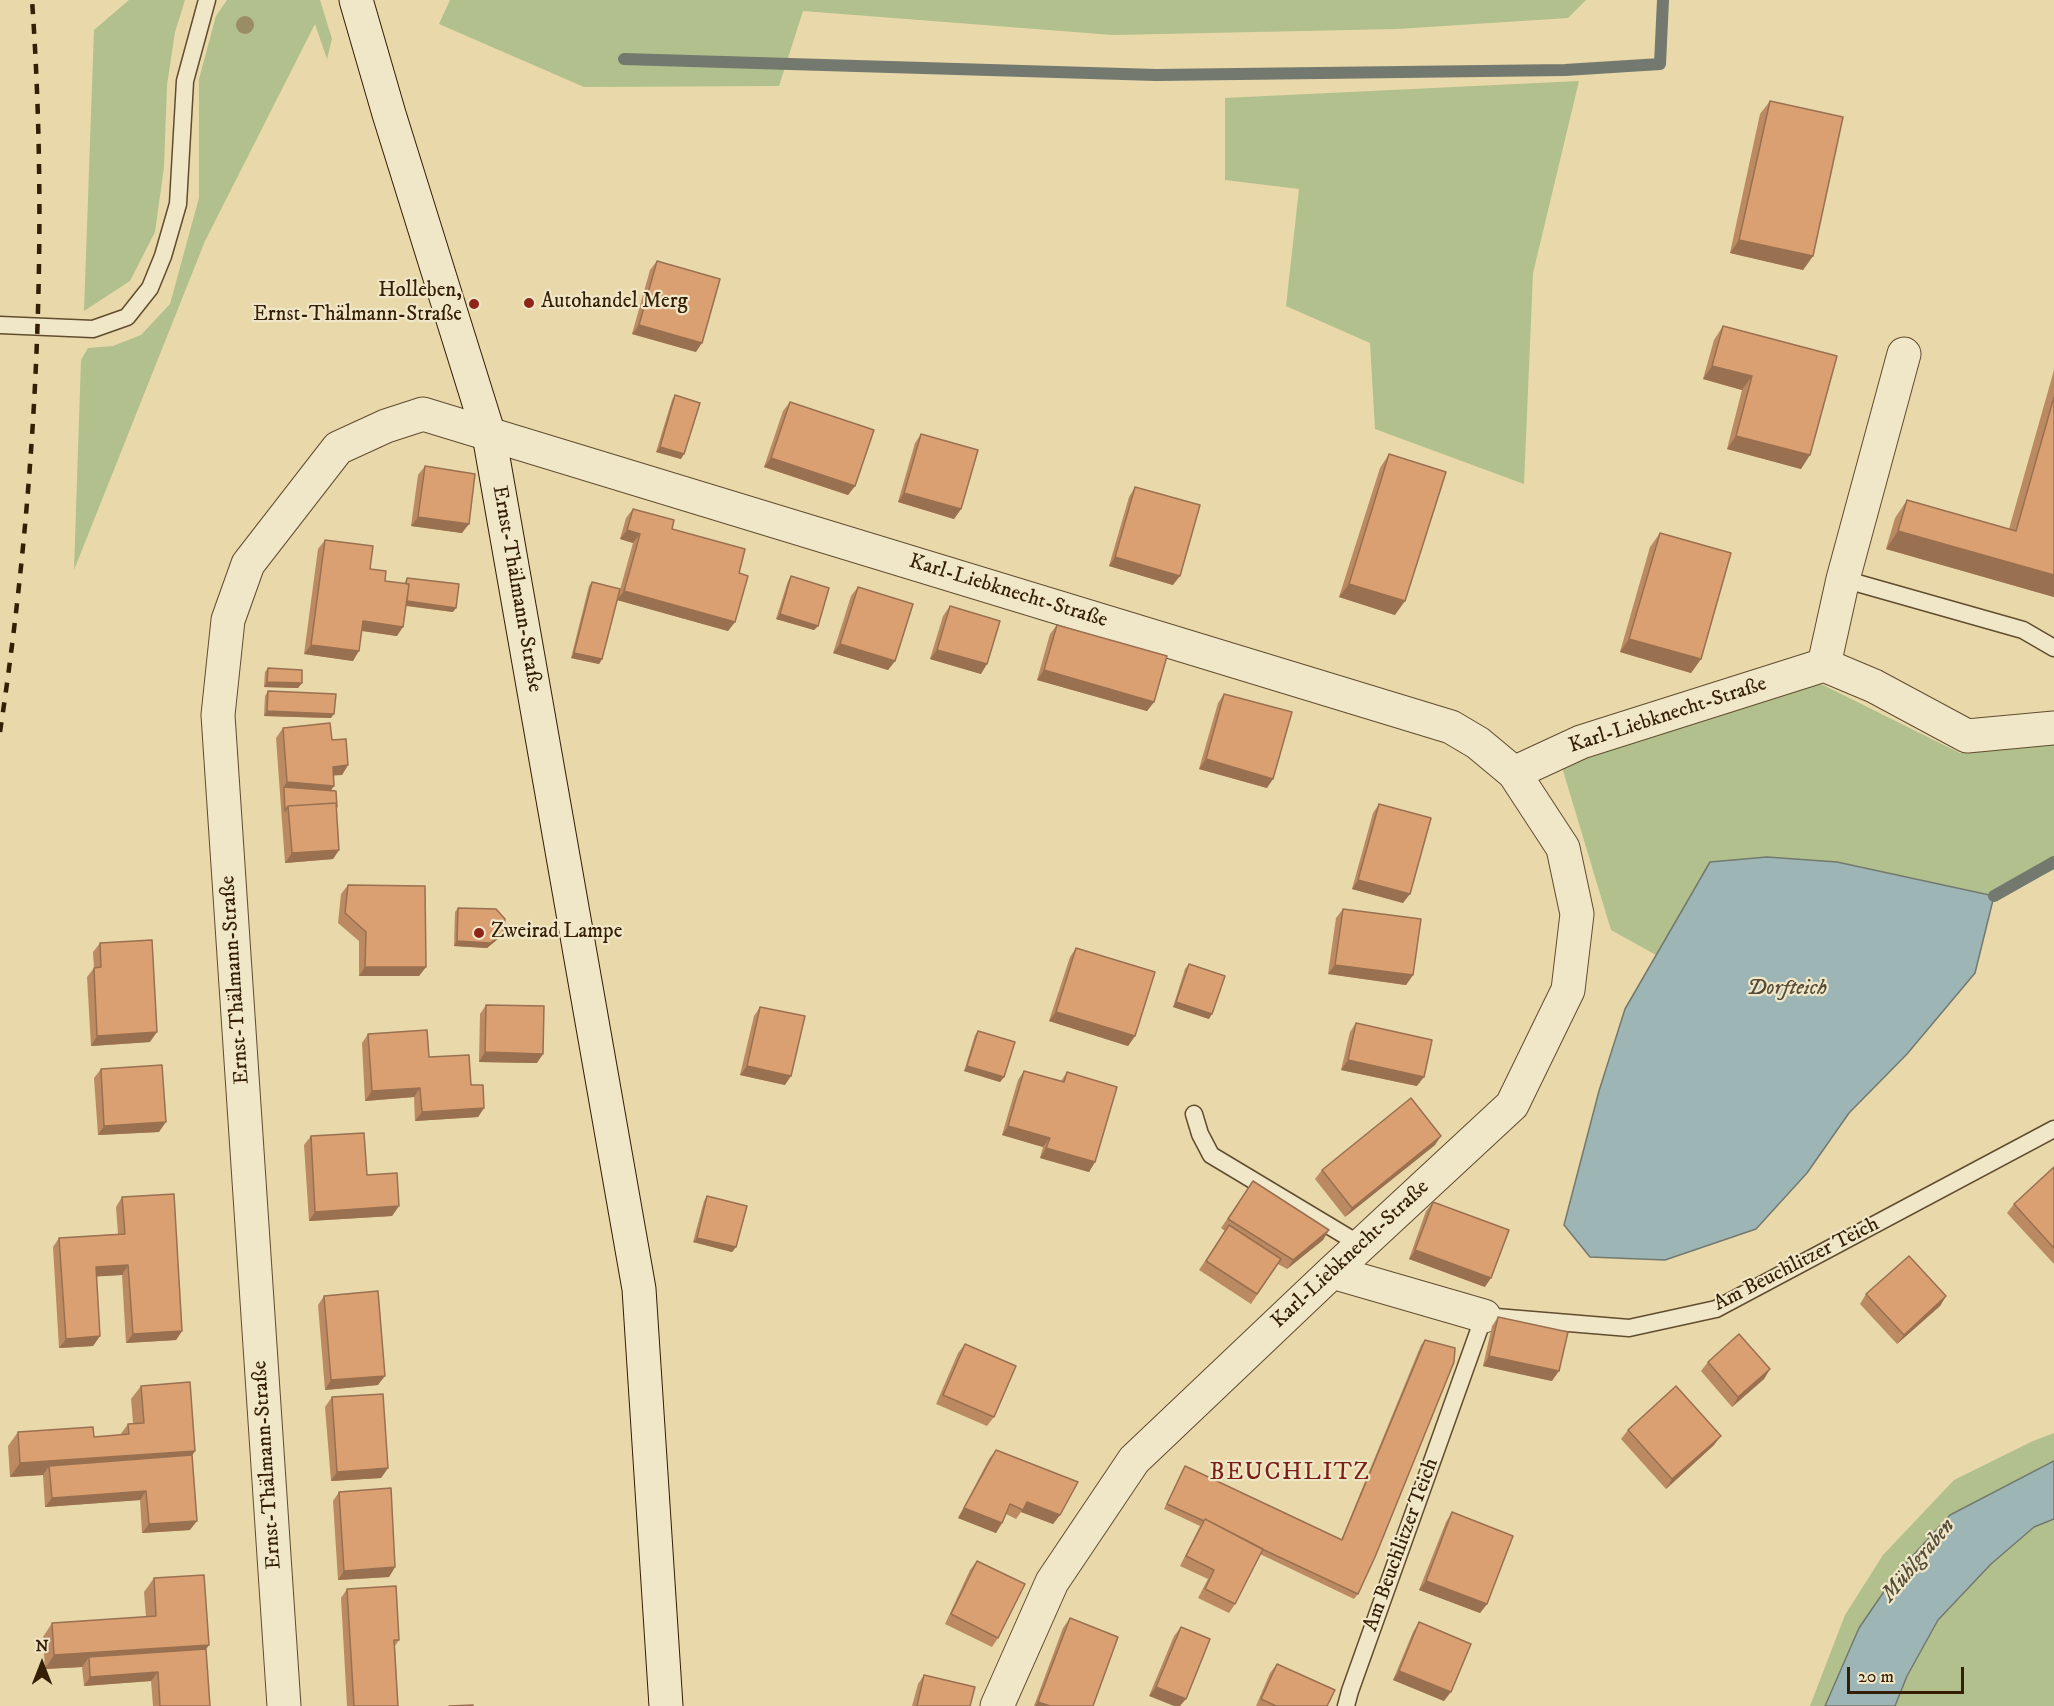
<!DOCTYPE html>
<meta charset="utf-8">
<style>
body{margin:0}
#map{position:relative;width:2054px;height:1706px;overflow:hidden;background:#e8d8aa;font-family:"IM FELL DW Pica",serif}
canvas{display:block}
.north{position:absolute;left:12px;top:1634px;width:60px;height:60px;-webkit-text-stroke:4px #f0e6c8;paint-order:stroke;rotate:0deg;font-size:16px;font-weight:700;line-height:24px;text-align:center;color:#341e04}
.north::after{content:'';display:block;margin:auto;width:21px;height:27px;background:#341e04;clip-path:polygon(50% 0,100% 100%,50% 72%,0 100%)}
.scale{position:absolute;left:1847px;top:1667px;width:117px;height:27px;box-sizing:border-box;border:3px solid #341e04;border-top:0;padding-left:8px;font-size:18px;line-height:21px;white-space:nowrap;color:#341e04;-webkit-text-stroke:4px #f0e6c8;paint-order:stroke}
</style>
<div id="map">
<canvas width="2054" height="1706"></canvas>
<div class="north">N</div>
<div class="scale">20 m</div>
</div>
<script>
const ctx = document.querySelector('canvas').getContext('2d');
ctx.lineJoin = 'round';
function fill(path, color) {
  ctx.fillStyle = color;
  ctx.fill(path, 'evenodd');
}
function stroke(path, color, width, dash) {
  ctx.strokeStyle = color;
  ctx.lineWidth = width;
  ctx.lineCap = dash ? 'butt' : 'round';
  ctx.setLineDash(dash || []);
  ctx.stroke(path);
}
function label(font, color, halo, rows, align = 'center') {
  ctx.font = font + ' "IM FELL DW Pica",serif';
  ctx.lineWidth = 4.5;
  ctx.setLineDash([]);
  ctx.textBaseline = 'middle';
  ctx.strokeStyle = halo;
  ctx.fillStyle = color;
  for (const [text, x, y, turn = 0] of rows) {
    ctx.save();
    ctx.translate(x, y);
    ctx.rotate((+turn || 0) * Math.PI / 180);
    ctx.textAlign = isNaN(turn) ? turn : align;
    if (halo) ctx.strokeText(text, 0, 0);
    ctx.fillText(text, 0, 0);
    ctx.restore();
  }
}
const green = new Path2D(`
 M129,0H185L175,32L167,85L164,167L155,232L130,281L84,311L94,30Z
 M227,0H320L332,39L327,59L315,24L205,241L74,570L81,360L88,348L113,346L141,335L170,304L199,198V79L216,16Z
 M450,0H1586L1568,18L1397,29L1113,35L803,11L779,86L584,87L439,24Z
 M1579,81L1533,273L1524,484L1375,429L1370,343L1286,306L1299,189L1225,180V98Z
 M1817,682L1960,753L2054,735V870L1994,896L1837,862L1767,857L1710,862L1656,955L1611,930L1561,764Z
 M2054,1433V1706H1810L1845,1615L1883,1555L1954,1480L2033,1441Z`);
const water = new Path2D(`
 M1767,857L1837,862L1994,896L1975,973L1907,1054L1849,1113L1807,1173L1756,1229L1665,1260L1590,1257L1564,1225L1599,1091L1625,1009L1710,862Z
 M2054,1461V1519L2034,1527L1991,1564L1938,1620L1907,1676L1895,1706H1825L1859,1628L1896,1574L1950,1515Z`);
const stream = new Path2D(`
 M624,59L1156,75L1565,70L1660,64L1663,0
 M1994,896L2054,862`);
const service = new Path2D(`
 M0,325L93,329L127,317L150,288L163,256L178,204L185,81L207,0
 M1843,579L2023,630L2054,648
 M1194,1114L1200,1134L1211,1155L1361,1245
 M1346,1706L1350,1691L1484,1316L1629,1328L1716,1309L2054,1129`);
const minor = new Path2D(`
 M1824,665L1843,579L1904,354
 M1514,773L1581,742L1824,665L1874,686L1967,736L2054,728
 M1332,1272L1484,1316
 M284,1706L218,715L228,620L248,564L338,448L386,426L423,414L1451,727L1478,743L1514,773L1563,848L1577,914L1568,990L1512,1105L1332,1272L1134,1460L1052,1582L997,1706`);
const secondary = new Path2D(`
 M356,0L389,114L489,435L639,1289L666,1706`);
const rail = new Path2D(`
 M0,732C36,494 49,240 32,0`);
const trees = [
 [245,25]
];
const wall = new Path2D(`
 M1770,101L1813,256L1803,270L1730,253L1760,114Z
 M657,261L696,352L632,334L650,270Z
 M1723,326L1837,356L1801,469L1727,449L1742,390L1703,379L1714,340Z
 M2054,370V597L1886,549L1895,518L1907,500L2009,529Z
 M675,395L681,459L656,452L672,400Z
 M790,402L855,486L848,495L764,467L783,411Z
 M921,434L961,509L954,519L898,502L915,443Z
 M1389,454L1395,615L1339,597L1380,468Z
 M425,466L462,533L411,526L418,475Z
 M1135,487L1173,585L1109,566L1129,497Z
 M633,509L672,529L739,573L735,622L728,631L617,600L602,659L599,664L571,658L589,586L592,582L618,597L633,543L620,539L626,518Z
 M1660,533L1701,659L1691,673L1620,652L1650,547Z
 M325,540L370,569L385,581L404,584L407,578L453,612L406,606L397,636L362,631L353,661L304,654L318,549Z
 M791,576L818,626L814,630L776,619L788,581Z
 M858,587L895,661L888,670L833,653L851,596Z
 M950,606L981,674L930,659L943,616Z
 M1057,625L1154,702L1147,711L1037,680L1050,634Z
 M268,668L302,683L298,688L264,687L265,672Z
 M268,691L331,718L264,716L265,696Z
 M1224,694L1267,788L1199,769L1218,703Z
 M283,728L332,740L348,765L342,775H334L331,790L336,808L339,850L333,859L285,863L276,738Z
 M1379,804L1403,903L1352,889L1373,813Z
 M348,885L426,967L419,976H359V941L338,923L341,894Z
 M458,908L499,938L487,948L454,946L455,912Z
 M1343,909L1413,975L1406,985L1328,974L1336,918Z
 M100,943L150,1042L91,1046L87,977L94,968L93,952Z
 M1076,948L1135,1036L1128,1046L1049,1021L1070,957Z
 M1189,964L1209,1019L1173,1007L1185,969Z
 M486,1005L537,1063L479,1062L480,1014Z
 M760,1007L785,1085L740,1075L754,1016Z
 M1356,1023L1417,1086L1341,1070L1350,1032Z
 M978,1031L1004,1077L1000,1082L964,1071L975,1035Z
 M368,1034L429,1057L471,1085L484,1108L478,1117L415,1121L414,1097L365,1101L362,1043Z
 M101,1069L159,1132L98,1135L94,1078Z
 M1024,1071L1061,1081L1067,1072L1095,1162L1089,1172L1040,1158L1043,1147L1002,1135L1018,1080Z
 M311,1136L367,1175L399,1206L392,1216L309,1221L304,1145Z
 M1435,1145L1345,1217L1315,1179L1322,1170Z
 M2054,1167V1264L2007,1213L2014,1204Z
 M1253,1181L1329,1230L1323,1240L1287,1269L1278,1264L1251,1304L1199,1270L1225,1231L1221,1228Z
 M707,1196L736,1247L732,1252L693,1242L704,1201Z
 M122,1197L182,1331L176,1340L126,1343L122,1275L96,1276L100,1336L93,1346L59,1348L53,1247L59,1238L118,1234L116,1207Z
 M1433,1202L1485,1287L1409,1259L1426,1211Z
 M1866,1294L1946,1296L1940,1306L1897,1344L1860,1304Z
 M324,1296L378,1385L325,1390L318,1305Z
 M1498,1317L1552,1381L1483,1366L1492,1326Z
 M1425,1340L1358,1594L1354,1599L1260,1554L1235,1604L1229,1613L1198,1598L1208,1579L1180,1566L1200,1526L1164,1509L1182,1471L1185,1466L1341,1540L1421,1345Z
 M965,1344L994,1417L987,1426L936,1404L958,1353Z
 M1708,1362L1770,1369L1764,1379L1732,1407L1701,1371Z
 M141,1386L195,1451L192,1455L190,1530L142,1533L140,1500L45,1507L43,1475L10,1477L8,1446L18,1432L94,1437L120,1435L128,1424L133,1423L131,1399Z
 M332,1397L388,1468L381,1478L331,1481L325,1407Z
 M1628,1430L1714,1445L1666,1489L1621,1439Z
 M996,1450L1060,1515L1053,1524L1021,1512L1016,1519L1006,1514L1002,1523L996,1533L958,1518L989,1459Z
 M339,1492L395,1567L389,1577L338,1580L333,1501Z
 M1452,1512L1487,1604L1480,1613L1419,1590L1446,1522Z
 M977,1561L998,1638L992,1647L945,1624L970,1570Z
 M154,1578L209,1645L206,1649L210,1706H153L151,1681L84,1686L82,1667L45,1669L43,1637L52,1623L146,1617L144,1592Z
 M347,1589L399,1640L395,1646L398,1706H347L341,1598Z
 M1070,1618L1093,1706H1034L1063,1628Z
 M1419,1622L1444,1701L1393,1680L1413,1632Z
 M1181,1627L1210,1639L1149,1696L1174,1636Z
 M1277,1664L1327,1706H1256L1270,1673Z
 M924,1675L970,1706H912L918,1684Z`);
const shadedWall = new Path2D(`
 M1739,240L1813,256L1803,270L1730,253Z
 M639,325L702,343L696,352L632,334Z
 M1712,366L1752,376L1742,390L1703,379Z
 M1736,436L1810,455L1801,469L1727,449Z
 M660,447L684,454L681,459L656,452Z
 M771,458L855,486L848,495L764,467Z
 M904,493L961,509L954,519L898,502Z
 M418,517L469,524L462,533L411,526Z
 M627,530L640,534L633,543L620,539Z
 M1898,531L2054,575V597L1886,549Z
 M1115,557L1180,576L1173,585L1109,566Z
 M1349,584L1405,601L1395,615L1339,597Z
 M624,591L735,622L728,631L617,600Z
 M404,600L456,608L453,612L401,605Z
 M780,614L818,626L814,630L776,619Z
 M363,621L403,627L397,636L356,630Z
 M1629,639L1701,659L1691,673L1620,652Z
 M840,644L895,661L888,670L833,653Z
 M311,645L359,651L353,661L304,654Z
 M937,650L987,664L981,674L930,659Z
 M574,653L602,659L599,664L571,658Z
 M1044,670L1154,702L1147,711L1037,680Z
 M267,682L302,683L298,688L264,687Z
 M267,711L334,714L331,718L264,716Z
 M1206,759L1273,779L1267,788L1199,769Z
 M348,765L342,775L326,776L333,767Z
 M287,782L334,786L328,795L284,787Z
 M339,850L333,859L285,863L292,853Z
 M1358,880L1410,894L1403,903L1352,889Z
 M503,934L499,938L487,948L454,946L457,941Z
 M1335,965L1413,975L1406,985L1328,974Z
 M365,967H426L419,976H359Z
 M1176,1002L1212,1014L1209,1019L1173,1007Z
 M1056,1012L1135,1036L1128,1046L1049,1021Z
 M157,1032L150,1042L91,1046L97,1036Z
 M485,1052L543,1054L537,1063L479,1062Z
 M1348,1060L1424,1077L1417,1086L1341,1070Z
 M747,1066L791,1076L785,1085L740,1075Z
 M967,1066L1004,1077L1000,1082L964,1071Z
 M420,1088L414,1097L365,1101L372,1091Z
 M484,1108L478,1117L415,1121L422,1112Z
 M166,1122L159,1132L98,1135L104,1126Z
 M1008,1126L1050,1138L1043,1147L1002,1135Z
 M1441,1136L1435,1145L1345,1217L1352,1208Z
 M1046,1148L1095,1162L1089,1172L1040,1158Z
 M399,1206L392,1216L309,1221L315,1212Z
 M1329,1230L1323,1240L1287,1269L1293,1260Z
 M697,1238L736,1247L732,1252L693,1242Z
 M1415,1250L1491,1278L1485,1287L1409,1259Z
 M128,1265L122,1275L89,1277L96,1267Z
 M1946,1296L1940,1306L1897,1344L1904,1335Z
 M182,1331L176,1340L126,1343L133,1334Z
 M100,1336L93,1346L59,1348L66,1339Z
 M1489,1356L1559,1371L1552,1381L1483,1366Z
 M1770,1369L1764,1379L1732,1407L1738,1397Z
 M385,1376L378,1385L325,1390L331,1380Z
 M1721,1436L1714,1445L1666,1489L1672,1479Z
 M195,1451L186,1465L49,1466L43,1475L10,1477L20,1463Z
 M388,1468L381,1478L331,1481L337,1472Z
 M146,1491L140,1500L45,1507L52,1498Z
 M1027,1502L1060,1515L1053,1524L1021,1512Z
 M964,1508L1002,1523L996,1533L958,1518Z
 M197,1521L190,1530L142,1533L149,1524Z
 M395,1567L389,1577L338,1580L344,1571Z
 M1426,1581L1487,1604L1480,1613L1419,1590Z
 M209,1645L199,1659L89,1657L82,1667L45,1669L54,1655Z
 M1399,1671L1451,1692L1444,1701L1393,1680Z
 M158,1672L151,1681L84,1686L90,1677Z
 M1156,1687L1186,1699L1180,1706H1174L1149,1696Z
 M1038,1702L1050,1706H1035Z`);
const building = new Path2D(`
 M1770,101L1843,117L1813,256L1739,240Z
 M657,261L720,279L702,343L639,325Z
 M1723,326L1837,356L1810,455L1736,436L1752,376L1712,366Z
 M675,395L700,403L684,454L660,447Z
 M2054,397V575L1898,531L1907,500L2016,531Z
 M790,402L874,430L855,486L771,458Z
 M921,434L978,450L961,509L904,493Z
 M1389,454L1446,472L1405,601L1349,584Z
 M425,466L475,474L469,524L418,517Z
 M1135,487L1200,505L1180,576L1115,557Z
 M633,509L674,520L672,529L745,549L739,573L748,576L735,622L624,591L640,534L627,530Z
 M1660,533L1731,553L1701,659L1629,639Z
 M325,540L373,546L370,569L386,571L385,581L409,584L403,627L363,621L359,651L311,645Z
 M791,576L829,588L818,626L780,614Z
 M407,578L459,584L456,608L407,601L409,584H406Z
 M592,582L620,589L602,659L574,653Z
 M858,587L913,604L895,661L840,644Z
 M950,606L1000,621L987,664L937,650Z
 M1057,625L1167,656L1154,702L1044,670Z
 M268,668L302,670V683L267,682Z
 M268,691L336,694L334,714L267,711Z
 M1224,694L1292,712L1273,779L1206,759Z
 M330,723L332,740L346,739L348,765L333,767L334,786L287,782L283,728Z
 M284,787L336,791L337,807L336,803L288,806L285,811Z
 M336,803L339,850L292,853L288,806Z
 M1379,804L1431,818L1410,894L1358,880Z
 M348,885L425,886L426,967H365L366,932L345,913Z
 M458,908L496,909L505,919L503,934L490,943L457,941Z
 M1343,909L1421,919L1413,975L1335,965Z
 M152,940L157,1032L97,1036L94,968L101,967L100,943Z
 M1076,948L1155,972L1135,1036L1056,1012Z
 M1189,964L1225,976L1212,1014L1176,1002Z
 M486,1005L544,1006L543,1054L485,1052Z
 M760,1007L805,1016L791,1076L747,1066Z
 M1356,1023L1432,1040L1424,1077L1348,1060Z
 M427,1030L429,1057L469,1055L471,1085H483L484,1108L422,1112L420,1088L372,1091L368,1034Z
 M978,1031L1015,1042L1004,1077L967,1066Z
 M162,1065L166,1122L104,1126L101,1069Z
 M1024,1071L1064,1082L1067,1072L1117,1087L1095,1162L1046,1148L1050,1138L1008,1126Z
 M1411,1098L1441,1136L1352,1208L1322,1170Z
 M364,1133L367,1175L397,1173L399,1206L315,1212L311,1136Z
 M2054,1167V1248L2014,1204Z
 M1253,1181L1329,1230L1293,1260L1228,1219Z
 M174,1194L182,1331L133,1334L128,1265L96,1267L100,1336L66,1339L59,1238L125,1234L122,1197Z
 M707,1196L747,1206L736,1247L697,1238Z
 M1433,1202L1509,1230L1491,1278L1415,1250Z
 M1229,1225L1281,1259L1257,1294L1206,1261Z
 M1909,1256L1946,1296L1904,1335L1866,1294Z
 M378,1291L385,1376L331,1380L324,1296Z
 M1498,1317L1568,1332L1559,1371L1489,1356Z
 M1739,1334L1770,1369L1738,1397L1708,1362Z
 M1425,1340L1455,1348L1454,1362L1375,1557L1358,1594L1262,1549L1205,1519L1204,1521L1167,1504L1185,1466L1342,1540Z
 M965,1344L1016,1366L994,1417L943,1395Z
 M190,1382L195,1451L20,1463L18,1432L93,1427L94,1437L129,1434L128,1424L144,1423L141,1386Z
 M1676,1386L1721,1436L1672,1479L1628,1430Z
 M383,1394L388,1468L337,1472L332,1397Z
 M996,1450L1078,1482L1060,1515L1027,1502L1023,1510L1010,1504L1002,1523L964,1508Z
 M192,1455L197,1521L149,1524L146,1491L52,1498L49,1466Z
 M391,1488L395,1567L344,1571L339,1492Z
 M1452,1512L1513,1536L1487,1604L1426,1581Z
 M1205,1519L1263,1549L1235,1604L1205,1589L1214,1570L1186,1556Z
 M977,1561L1025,1584L998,1638L951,1614Z
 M204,1575L209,1645L54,1655L52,1623L156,1616L154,1578Z
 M396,1586L399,1640H394L398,1706H354L347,1589Z
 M1070,1618L1118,1637L1093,1706H1050L1038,1702Z
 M1419,1622L1471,1644L1451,1692L1399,1671Z
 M1181,1627L1210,1639L1186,1699L1156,1687Z
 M206,1649L210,1706H160L158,1672L90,1677L89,1657Z
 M1277,1664L1335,1690L1327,1706H1276L1261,1699Z
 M924,1675L975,1687L970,1706H917Z
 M473,1705V1706H449Z`);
const markers = [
 [529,303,6,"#8f2418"],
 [474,304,6,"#8f2418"],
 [479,933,6,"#8f2418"]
];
const poiNames = [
 ["Holleben,",462,292,"right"],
 ["Ernst-Thälmann-Straße",462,316,"right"],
 ["Autohandel Merg",541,303],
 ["Zweirad Lampe",491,933]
];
const streetNames = [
 ["Ernst-Thälmann-Straße",516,589,80],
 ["Karl-Liebknecht-Straße",1008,592,17],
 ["Karl-Liebknecht-Straße",1668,716,-18],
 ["Ernst-Thälmann-Straße",236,980,-94],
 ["Karl-Liebknecht-Straße",1351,1255,-43],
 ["Am Beuchlitzer Teich",1797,1265,-27],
 ["Ernst-Thälmann-Straße",268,1465,-94],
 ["Am Beuchlitzer Teich",1402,1545,-70]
];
const waterNames = [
 ["Dorfteich",1787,989],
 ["Mühlgraben",1919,1561,-50]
];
const quarterNames = [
 ["BEUCHLITZ",1290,1474]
];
fill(green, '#b1c08c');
fill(water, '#9db6b5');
stroke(water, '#73796e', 1.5);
stroke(stream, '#73796e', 12);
stroke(service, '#614c2e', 19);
stroke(minor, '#614c2e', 35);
stroke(secondary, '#341e04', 35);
stroke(service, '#f0e6c8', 16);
stroke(minor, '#f0e6c8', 33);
stroke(secondary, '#f0e6c8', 33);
stroke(rail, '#341e04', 4.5, [10, 10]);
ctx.fillStyle = '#9a8d65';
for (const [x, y] of trees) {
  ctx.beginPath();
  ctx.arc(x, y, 9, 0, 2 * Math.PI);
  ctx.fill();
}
fill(wall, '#bb8a62');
fill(shadedWall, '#997050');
fill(building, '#daa072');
stroke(building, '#997050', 1.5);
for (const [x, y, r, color] of markers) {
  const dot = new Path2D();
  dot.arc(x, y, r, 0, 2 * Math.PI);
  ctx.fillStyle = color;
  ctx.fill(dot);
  stroke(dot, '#f0e6c8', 2);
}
label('21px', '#341e04', '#f0e6c8', poiNames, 'left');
label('21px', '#341e04', '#f0e6c8', streetNames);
label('italic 22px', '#544c39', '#f0e6c8', waterNames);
ctx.letterSpacing = '1.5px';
label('24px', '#7a1f14', '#f0e6c8', quarterNames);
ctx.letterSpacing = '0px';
</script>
